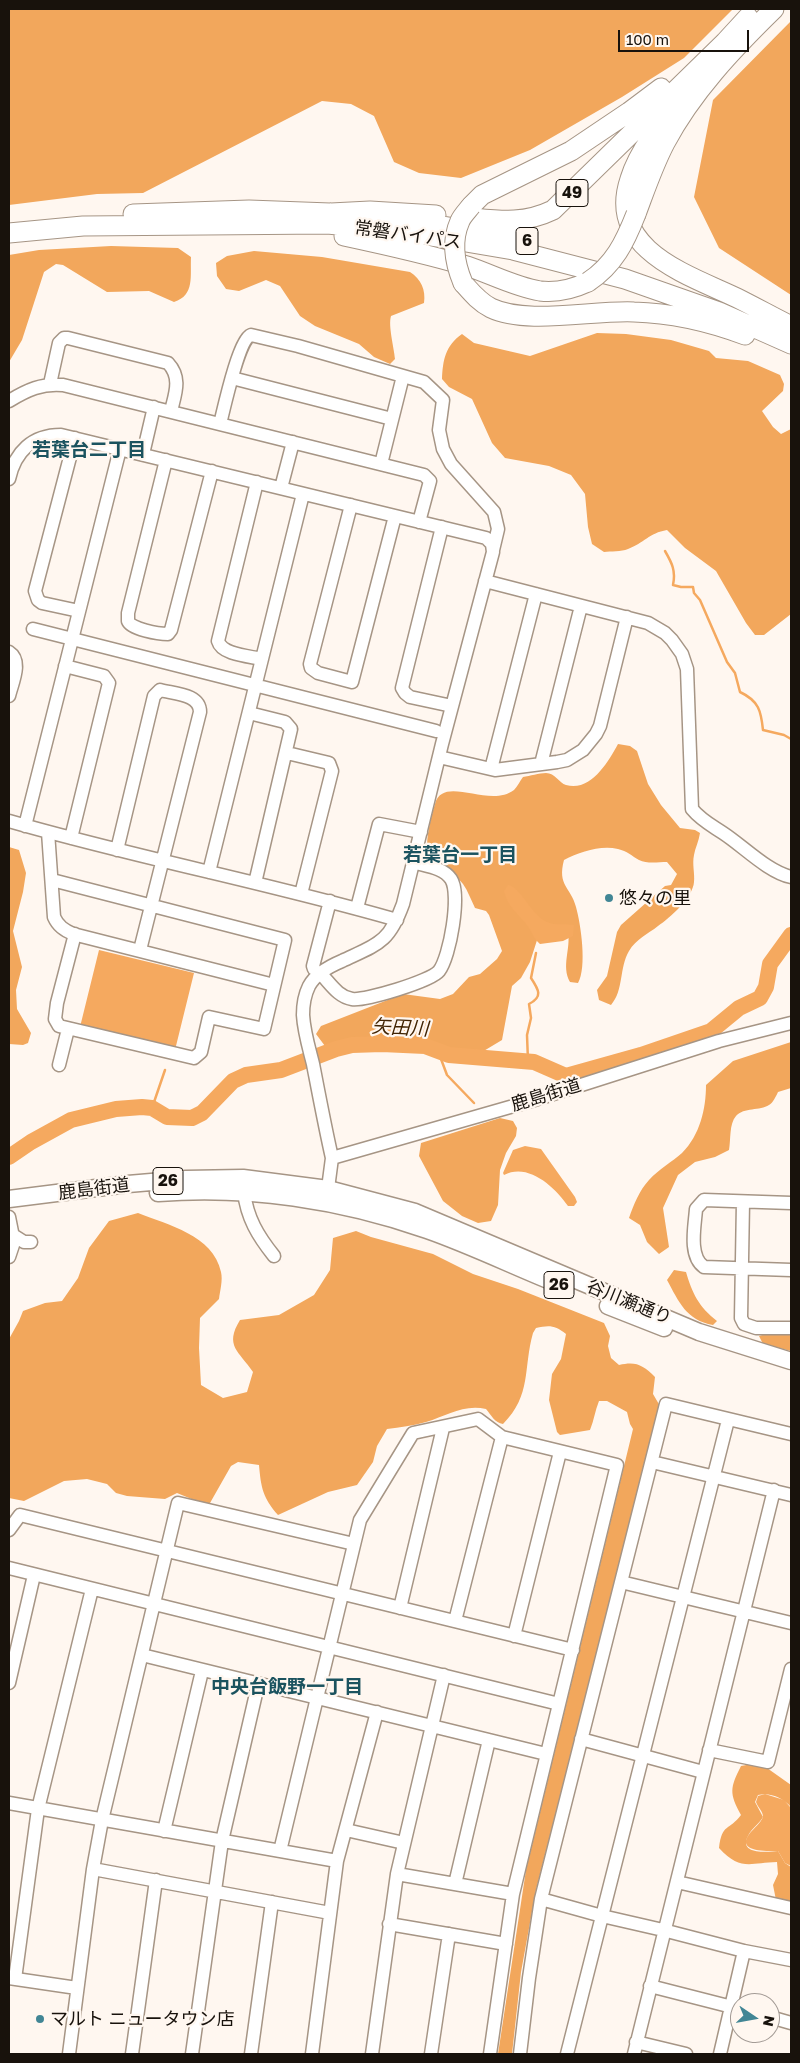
<!DOCTYPE html>
<meta charset="utf-8">
<style>
body{margin:0}
#map{position:relative;width:800px;height:2063px;overflow:hidden;background:#fff7f0;font-family:"Golos Text",sans-serif}
canvas{display:block}
.frame{position:absolute;inset:0;border:10px solid #18120c;pointer-events:none}
.north{position:absolute;left:730px;top:1993px;width:50px;height:50px;box-sizing:border-box;background:#fff7f0;border:1px solid #a39b95;border-radius:50%;rotate:102deg;font-size:14px;font-weight:700;line-height:20px;text-align:center;color:#18120c}
.north::after{content:'';display:block;margin:auto;width:18px;height:22px;background:#428695;clip-path:polygon(50% 0,100% 100%,50% 72%,0 100%)}
.scale{position:absolute;left:618px;top:30px;width:131px;height:22px;box-sizing:border-box;border:2px solid #18120c;border-top:0;padding-left:6px;font-size:15px;line-height:18px;white-space:nowrap;color:#18120c;-webkit-text-stroke:4px #fff7f0;paint-order:stroke}
</style>
<div id="map">
<canvas width="800" height="2063"></canvas>
<div class="frame"></div>
<div class="north">N</div>
<div class="scale">100 m</div>
</div>
<script>
const ctx = document.querySelector('canvas').getContext('2d');
ctx.lineJoin = 'round';
function fill(path, color) {
  ctx.fillStyle = color;
  ctx.fill(path, 'evenodd');
}
function stroke(path, color, width, dash) {
  ctx.strokeStyle = color;
  ctx.lineWidth = width;
  ctx.lineCap = dash ? 'butt' : 'round';
  ctx.setLineDash(dash || []);
  ctx.stroke(path);
}
function label(font, color, halo, rows, align = 'center') {
  ctx.font = font + ' "Golos Text","Noto Sans JP",sans-serif';
  ctx.lineWidth = 4.5;
  ctx.setLineDash([]);
  ctx.textBaseline = 'middle';
  ctx.strokeStyle = halo;
  ctx.fillStyle = color;
  for (const [text, x, y, turn = 0] of rows) {
    ctx.save();
    ctx.translate(x, y);
    ctx.rotate((+turn || 0) * Math.PI / 180);
    ctx.textAlign = isNaN(turn) ? turn : align;
    if (halo) ctx.strokeText(text, 0, 0);
    ctx.fillText(text, 0, 0);
    ctx.restore();
  }
}
const forest = new Path2D(`
 M9,9H733L684,58L622,97L530,150L461,178L419,173L394,162L374,116L351,104L322,101L143,193L97,194L9,205Z
 M791,21V295L719,248L694,197L713,100Z
 M111,246L178,248L191,257C190,276 195,295 174,302L149,291L107,292L63,265L56,264L44,272L22,340L9,362V255L39,250Z
 M254,251L322,257L410,272C421,279 426,290 424,303L391,316C388,326 394,347 395,359L390,364L374,357L359,344L315,326L300,316L280,286L266,280L239,291L226,289L217,276L216,263L227,256Z
 M597,333L626,334L671,340L709,351L716,358L748,361L780,375L784,384L783,391L762,411L773,427L781,434L791,429V614L764,635H755L746,623L716,571L685,548L667,530C649,533 644,543 628,549C621,552 611,551 604,552L592,544L588,527L585,494L571,475L549,466L505,458L492,443L472,399L449,387L442,379C443,360 445,346 462,334L474,343L530,356Z
 M618,744L630,746L637,751L648,784L661,805L680,828L695,830L700,833C699,841 695,848 694,855C692,864 695,874 694,882C693,897 670,918 658,926C648,934 636,939 629,951C619,968 624,990 611,1005L599,1000L597,990L607,976L617,932L621,925L665,886L671,885L677,874L667,862C658,862 647,864 639,860C632,856 627,851 618,849C600,845 580,852 564,860C557,886 571,887 576,907C581,925 587,967 578,983L570,982C561,966 571,949 568,932L539,934L530,962L521,978L512,986L502,1040L472,1058L461,1060L393,1046L357,1048L325,1046L316,1034L321,1026L403,994L440,999L453,994L469,977L480,974L497,959L502,951L489,915L486,911L475,908C471,900 468,891 463,884C454,871 433,864 428,849C425,841 432,813 435,804C443,774 489,809 514,790C517,787 520,781 523,777C530,776 539,773 546,773C555,773 559,783 566,785C591,792 608,762 618,744Z
 M9,847L19,850L26,873L23,892L13,931L22,967L16,990L17,1009L31,1033L28,1043L23,1045L9,1044Z
 M791,1042V1088L778,1092C776,1096 773,1103 769,1105C760,1111 744,1107 736,1116C729,1124 731,1139 729,1150L715,1157L695,1162L678,1175L663,1208L669,1247L659,1254L647,1242L640,1225L629,1218C634,1204 639,1191 649,1180C659,1169 672,1162 682,1153C700,1135 706,1109 706,1085L733,1061Z
 M500,1118L513,1121L517,1128L516,1136L506,1153L500,1170L498,1205L491,1221L478,1223L462,1216L443,1201L419,1156L421,1143Z
 M138,1213C168,1225 213,1235 221,1272C223,1280 220,1291 219,1299L200,1318L199,1348L201,1385L223,1398L247,1392L253,1372C239,1351 224,1346 240,1320L279,1315L314,1295L330,1270L333,1238L356,1231L371,1237L433,1254L473,1274L518,1289L604,1323L610,1336L608,1346L611,1358L619,1365C636,1361 643,1365 655,1377L653,1394L660,1406L536,1890L521,1972L512,2054H498L526,1870L633,1429L630,1424L627,1412L607,1401H599C595,1411 594,1420 590,1430L560,1435L557,1432L549,1400L552,1374L561,1359L566,1334C555,1325 549,1325 536,1328L533,1333C523,1368 532,1395 503,1424C495,1423 491,1415 486,1409C463,1404 447,1416 426,1422C413,1426 400,1427 387,1429L377,1446L373,1462L357,1485L328,1492L278,1515C263,1498 261,1488 259,1465L238,1462L231,1466L210,1503L206,1505L177,1493L165,1499L127,1496L116,1493L107,1484L87,1479L64,1481L24,1501L9,1498V1339L19,1321L23,1311L45,1303L62,1301L78,1278L89,1248L109,1221Z
 M674,1270L686,1272C692,1293 699,1307 717,1321L713,1325C686,1320 679,1302 667,1280Z
 M769,1333L791,1335V1351L763,1344L759,1336Z
 M752,1764L767,1768L791,1785V1807C783,1798 770,1792 758,1795L755,1802L763,1817C759,1824 751,1829 748,1836C738,1855 768,1852 778,1851L785,1863L791,1867V1906L776,1900L773,1885L778,1874L777,1862C749,1863 740,1871 719,1848C722,1823 729,1831 741,1815C729,1793 730,1788 741,1766Z`);
const water = new Path2D(`
 M508,885C520,886 532,916 547,922C556,926 565,923 574,925L573,936L563,941L540,944C533,938 533,934 529,928C520,915 507,907 504,891Z
 M99,950L194,973L175,1050L80,1027Z
 M525,1146L541,1149L575,1197L577,1202L574,1206H568C555,1187 528,1162 504,1175L503,1173L513,1150Z
 M765,1794L784,1800L791,1808V1866L785,1863L778,1851C769,1851 734,1853 750,1833C754,1828 760,1824 763,1817C763,1811 758,1808 756,1802L758,1796Z`);
const stream = new Path2D(`
 M665,551C672,563 676,571 673,585L681,587H693L694,593L700,600L727,662L735,673L740,692C759,701 761,711 763,730L784,735L791,739
 M438,1051L447,1075L474,1103
 M528,1061L527,1035L531,1018L529,1004C543,997 539,990 531,978L536,953
 M152,1108L165,1070`);
const river = new Path2D(`
 M9,1157L31,1142L71,1120L116,1109L142,1107L152,1108L167,1117L192,1118L202,1113L233,1081L246,1075L281,1070L336,1049L352,1045L382,1044L425,1046L449,1055L534,1062L566,1076L641,1055L711,1031L739,1008L760,998L766,987L770,964L791,935`);
const minor = new Path2D(`
 M232,378L392,419
 M50,384L59,343L64,338H68L168,363C182,378 175,394 171,411
 M9,401C27,390 42,383 63,385L424,475L430,481L419,522
 M220,424C224,408 239,339 251,335L298,346L424,382L443,400L439,430L443,449L451,464L494,512L498,529L493,550
 M75,438L35,591L38,600L42,603L79,611
 M143,454L154,407
 M166,460L128,613V621C131,629 158,634 168,634L171,630L212,471
 M381,464L403,376
 M9,479C15,452 32,435 61,435L486,538L492,544L493,552L442,744L403,904C389,943 378,944 342,961C330,966 316,973 309,986C305,994 303,1006 303,1015C304,1032 309,1048 313,1064C319,1095 325,1127 332,1158
 M257,482L218,641C222,655 249,656 262,659
 M281,488L293,442
 M351,505L310,664L311,668L318,673L352,682L395,516
 M442,527L402,688L405,693L410,697L452,706
 M485,581L648,623L665,633L672,640L682,654L687,669L692,809C701,820 711,825 723,833C743,846 768,872 791,877
 M33,629L436,731
 M9,652C23,661 12,683 9,696
 M65,666L104,676L109,683L71,838
 M249,713L285,722L291,729L255,883
 M287,753L329,763L332,771L301,894
 M439,757L495,770L557,762L567,760L583,750L596,734L600,726L627,617
 M541,764L581,606
 M491,769L536,594
 M9,821C137,858 269,883 397,920
 M25,826L120,449
 M48,832L54,917C58,926 64,930 73,934L274,985
 M117,850L154,696L160,690C175,694 200,694 200,712L140,950
 M209,872L303,494
 M52,880L285,940L264,1029L209,1017L201,1052L194,1058L59,1026L55,1019L57,1003L75,934
 M357,908L379,824L421,832
 M314,969L313,966L330,901
 M320,973C330,983 338,997 352,999C365,1001 431,981 439,971C450,957 461,894 451,879C443,867 425,866 413,862
 M59,1065L68,1029
 M244,1192C247,1218 258,1236 274,1256
 M327,1196L332,1158L531,1101L719,1041L791,1023
 M743,1202L741,1318L744,1324L756,1328H791
 M791,1203L704,1200L696,1209C695,1225 688,1256 704,1267L791,1270
 M13,1235L24,1242H31
 M9,1257L14,1242L9,1217
 M652,1462L791,1495
 M9,1530L20,1515L573,1650
 M9,1568L559,1704
 M621,1582L791,1623
 M400,1608L443,1428
 M455,1621L502,1437
 M514,1636L560,1452
 M142,1655L546,1754
 M9,1683L34,1575
 M581,1739L703,1772
 M709,1750L768,1762L791,1669
 M9,1803L337,1861
 M346,1830L404,1843
 M164,1831L202,1671
 M280,1851L360,1520L413,1433L478,1419L502,1437L617,1465L513,1894L490,2054
 M93,1869L330,1913
 M397,1874L513,1894
 M677,1882L791,1908
 M455,1884L489,1740
 M541,1899L602,1916L663,1930L744,1951L791,1960
 M389,1924L506,1944
 M9,1978L77,1988
 M15,1979L38,1809L92,1589
 M650,1986L740,2009
 M770,2017L791,2023
 M636,2042L686,2054
 M69,2054L93,1869L102,1820L178,1503L354,1544
 M132,2054L156,1880
 M192,2054L222,1841L258,1685
 M251,2054L272,1902
 M312,2054L337,1861L377,1712
 M372,2054L397,1874L444,1675
 M431,2054L449,1934
 M520,2054L529,1978L541,1899L666,1404L791,1434
 M567,2054L728,1420
 M634,2054L774,1490
 M720,2054L744,1951`);
const major = new Path2D(`
 M158,1193C248,1186 341,1200 427,1230C470,1245 511,1265 553,1282
 M9,1199L128,1184L186,1179L243,1178L328,1189L415,1212L699,1332L791,1361
 M608,1306L664,1328`);
const highway = new Path2D(`
 M686,93C665,119 640,147 630,179C606,250 689,275 737,298C755,307 773,317 791,326
 M471,206L482,195L571,151L629,112L661,88
 M331,213L370,211L436,215
 M133,214L249,210L330,213
 M636,214C645,190 653,166 665,143C692,92 733,49 774,9
 M464,217C497,220 522,225 553,210L725,42L748,17
 M420,222L523,240
 M9,233L83,226L327,224L395,230L513,250L625,279L719,312L791,344
 M344,236C386,245 427,254 467,266C491,274 515,287 540,291C557,293 573,289 588,282
 M463,283C471,292 479,302 491,308C526,325 593,310 634,312C672,313 710,322 745,335`);
const highwayBridge = new Path2D(`
 M588,282C614,265 625,242 636,214
 M463,283C455,264 451,241 460,221C462,216 468,210 471,206`);
const markers = [
 [609,898,5,"#428695"],
 [40,2019,5,"#428695"]
];
const shields = [
 [572,193,32],
 [527,241,22],
 [168,1181,30],
 [559,1285,30]
];
const shieldNames = [
 ["49",572,193],
 ["6",527,241],
 ["26",168,1181],
 ["26",559,1285]
];
const streetNames = [
 ["常磐バイパス",408,235,8],
 ["鹿島街道",546,1095,-17],
 ["鹿島街道",94,1189,-7],
 ["谷川瀬通り",629,1302,22]
];
const poiNames = [
 ["悠々の里",619,898],
 ["マルト ニュータウン店",50,2019]
];
const neighbourhoodNames = [
 ["若葉台二丁目",89,450],
 ["若葉台一丁目",460,855],
 ["中央台飯野一丁目",287,1687]
];
const waterNames = [
 ["矢田川",400,1028,3]
];
fill(forest, '#f2a75c');
fill(water, '#f5a95f');
stroke(stream, '#f5a95f', 2.5);
stroke(river, '#f5a95f', 16);
stroke(minor, '#a69585', 15);
stroke(major, '#a69585', 19);
stroke(highway, '#a69585', 21);
stroke(minor, '#fff', 12);
stroke(major, '#fff', 16);
stroke(highway, '#fff', 19);
stroke(highwayBridge, '#a69585', 21, []);
stroke(highwayBridge, '#fff', 19);
for (const [x, y, r, color] of markers) {
  const dot = new Path2D();
  dot.arc(x, y, r, 0, 2 * Math.PI);
  ctx.fillStyle = color;
  ctx.fill(dot);
  stroke(dot, '#fff7f0', 2);
}
for (const [x, y, w] of shields) {
  const box = new Path2D();
  box.roundRect(x - w / 2, y - 13.5, w, 27, 4);
  ctx.fillStyle = '#fff7f0';
  ctx.fill(box);
  stroke(box, '#18120c', 1);
}
label('bold 16px', '#18120c', null, shieldNames);
label('18px', '#18120c', '#fff7f0', streetNames);
label('18px', '#18120c', '#fff7f0', poiNames, 'left');
label('bold 19px', '#1b535f', '#fff7f0', neighbourhoodNames);
label('italic 19px', '#422403', '#fff7f0', waterNames);
</script>
